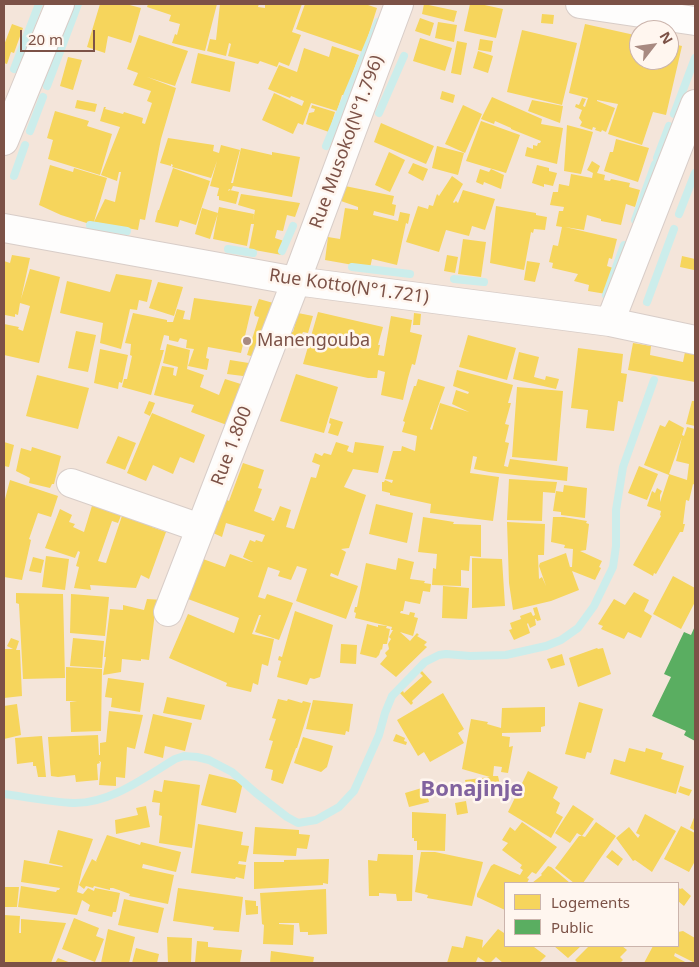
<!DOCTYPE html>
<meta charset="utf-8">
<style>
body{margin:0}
#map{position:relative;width:699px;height:967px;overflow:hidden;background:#f9f2ec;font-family:"Noto Sans",sans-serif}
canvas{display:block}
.frame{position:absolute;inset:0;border:5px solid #7c5247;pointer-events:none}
.legend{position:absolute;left:504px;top:882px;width:175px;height:65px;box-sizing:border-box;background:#fff6ef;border:1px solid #cbb4ac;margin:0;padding:6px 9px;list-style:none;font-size:15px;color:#7c5247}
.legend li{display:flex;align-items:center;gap:10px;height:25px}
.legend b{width:25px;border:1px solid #cbb4ac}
.north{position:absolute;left:629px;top:20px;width:50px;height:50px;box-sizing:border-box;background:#fff6ef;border:1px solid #cbb4ac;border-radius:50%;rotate:60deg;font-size:14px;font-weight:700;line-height:20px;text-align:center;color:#7c5247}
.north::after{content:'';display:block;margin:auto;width:18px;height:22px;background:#a88a81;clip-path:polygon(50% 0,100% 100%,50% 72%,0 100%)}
.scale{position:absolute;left:20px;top:30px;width:75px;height:22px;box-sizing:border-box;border:2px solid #7c5247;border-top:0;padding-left:6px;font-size:15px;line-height:18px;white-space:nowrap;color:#7c5247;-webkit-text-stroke:4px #fff6ef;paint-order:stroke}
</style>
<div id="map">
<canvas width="699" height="967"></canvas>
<div class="frame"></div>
<ul class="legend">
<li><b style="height:14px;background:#f6d55c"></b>Logements</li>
<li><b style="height:14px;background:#5aae61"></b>Public</li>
</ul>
<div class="north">N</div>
<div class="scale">20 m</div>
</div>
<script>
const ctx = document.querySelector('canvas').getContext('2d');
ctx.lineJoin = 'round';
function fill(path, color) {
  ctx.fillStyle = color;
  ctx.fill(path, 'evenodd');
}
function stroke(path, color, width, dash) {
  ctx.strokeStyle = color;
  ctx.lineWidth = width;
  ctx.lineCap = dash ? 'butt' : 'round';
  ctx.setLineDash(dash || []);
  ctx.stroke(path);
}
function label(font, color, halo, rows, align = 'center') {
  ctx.font = font + ' "Noto Sans",sans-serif';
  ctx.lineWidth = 5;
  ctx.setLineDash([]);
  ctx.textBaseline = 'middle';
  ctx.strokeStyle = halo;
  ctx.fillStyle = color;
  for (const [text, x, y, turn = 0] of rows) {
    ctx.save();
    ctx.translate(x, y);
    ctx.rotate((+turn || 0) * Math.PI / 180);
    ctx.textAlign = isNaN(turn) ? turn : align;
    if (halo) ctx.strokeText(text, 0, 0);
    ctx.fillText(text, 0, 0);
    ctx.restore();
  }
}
const residential = new Path2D(`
 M4,4H695V963H4ZM639,30H669V60H639ZM505,883H678V946H505Z`);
const homes = new Path2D(`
 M100,4H126L141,8L131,43L108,36L105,53L87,47Z
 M148,4H217L205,51L172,43L175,34L177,35L180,24L169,21L171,15L147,7Z
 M220,4H259L258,7L265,8V4H302L292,32L301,35L289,66L279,62L277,67L260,61L258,64L228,56L231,44L229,43L226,56L207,51L210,39L216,40Z
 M305,4H365L377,8L363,52L296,29Z
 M424,4L457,11L454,22L422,14Z
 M470,4H480L503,9L496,38L464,31Z
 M542,14L554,15L553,24L541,23Z
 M420,18L434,23L430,36L415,31Z
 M438,22L457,25L454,42L435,38Z
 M12,24L23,28L14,53L11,52L7,64L4,63V45Z
 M585,24L639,36V60H669V43L682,46L666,115L653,112L642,145L608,134L618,104L597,100V101L615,108L606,132L602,130L601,132L595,130L596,128L593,127L592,130L580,126L582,122L579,118L582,110L575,107L576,104L579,105L582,98L586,99L583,106L585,107L588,98L569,93Z
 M522,30L577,43L562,105L507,92Z
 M139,35L188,51L175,86L147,77L176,88L161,139L145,220L140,219L138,230L94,222L105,199L115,202L121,172H119L117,181L101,175L120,127L100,121L104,107H106L105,109L123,114L124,112L143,118L142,123L145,124L152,103L147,101L151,91L133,85L138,73L127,69Z
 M420,38L452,48L445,71L413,61Z
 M480,39L493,41L491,52L478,50Z
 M457,41L467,43L461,75L451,73Z
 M332,46L359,55L345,95H342L337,111L311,103L303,125L298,123L293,134L262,120L274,93L302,106L304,101L291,96L290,98L268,89L279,65L297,72L304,48L329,57Z
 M478,51L493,56L488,73L473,68Z
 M198,53L235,62L230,92L191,83Z
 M68,57L82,60L73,90L60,86Z
 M442,91L455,95L453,103L440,99Z
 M492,97L542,119L541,124L563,128L557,164L525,156L527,147L533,149V145L537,146L538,143H540L541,141L511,129V128L495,121L494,124L481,119Z
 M77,100L97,104L95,112L75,108Z
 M532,100L563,106L560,123L528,111Z
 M312,105L335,112L329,132L306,124L309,113L314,112L315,109L311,108Z
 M463,105L482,114L465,153L445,144Z
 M55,111L89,121L87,126L112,134L100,175L48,159L53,140L47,138Z
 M481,121L520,135L506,173L466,161Z
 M381,123L434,146L426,164L374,142Z
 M567,125L593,132L581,174L564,171Z
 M168,138L214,145L213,151L219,153L221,145L240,150L231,183H233L241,148L272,155V152L300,157L292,197L233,186L231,190L229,189L228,191L230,190L239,192L236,204L219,200V196H217L219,188L210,186L217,161L211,178L172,167L173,165L171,164V166L160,163Z
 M616,139L649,148L638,182L604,171L610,152H613Z
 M437,146L464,153L458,175L432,168Z
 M389,152L405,160L390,192L375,185Z
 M592,161L600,166L597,173L605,175L604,180L610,181L611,179L630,183L629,187L640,190L635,207L626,204L621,225L601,221V219L587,215L584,230L565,227L617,239L612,259L609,258L607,266L613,268L606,294L588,291L589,285L574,281L578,274L552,268L553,263L549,262L553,245L558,246L562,227L556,226L559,211H563L564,207L550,205L553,192H558L559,184L569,186L571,174L592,178L593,173L587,170Z
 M413,163L428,169L423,181L408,173Z
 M50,165L73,172L74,168L107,178L93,225L61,215L39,205Z
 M537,165L549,168V171L557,173L553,186L544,184V187L532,183Z
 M173,168L210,181L196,225L180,220L178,227L155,222L158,210H159Z
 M480,169L489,172L491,169L504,175L501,189L484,182L483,185L476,182Z
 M452,176L463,184L453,202L454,203L456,201L458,203L463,190L495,199L485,230L472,226L469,236L446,230L439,252L406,242L418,206L428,209L429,205L433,206L437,194L439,196Z
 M345,186L394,196L392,204L396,205L394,216L374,211L373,215L398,221L400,212L410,214L408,224L406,223L397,265L372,259L370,268L325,260L328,237L340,239L345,208L358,210V207L341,201Z
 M241,194L300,203L295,217L287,215L283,231L277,230L275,238L284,241L282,255L249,249L254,224H251L247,246L213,239L219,207L254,214L253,221L255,210L238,205Z
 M496,206L536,213V215L547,217L545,230L534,229L533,233L531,232L524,270L490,263Z
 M202,208L218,213L210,239L195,234Z
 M463,239L486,242L481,277L458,274Z
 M12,255L30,258L21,299L30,269L60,277L39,363L4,355V324L19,327L18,329L23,331L30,306L20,303L18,315L15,314V317L5,315L4,313V261L10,263Z
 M447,255L458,257L455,273L444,271Z
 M682,256L695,259L694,270L680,267Z
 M527,261L540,263L535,282L524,280Z
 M116,274L152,280L147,302L139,300L137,310L130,309L121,349L100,343L103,323L60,313L67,281L110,292Z
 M158,282L183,287L174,316L149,308Z
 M194,298L252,306L241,353L208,347L206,358L209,359L207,370L188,366L194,349L186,348L187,340L180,338L178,342L169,340V336L164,335L160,350H164L151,395L122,387L124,379H127L132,356L130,355L131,344L125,343L133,313L167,320V322H173L177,309L185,311L183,319L190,320Z
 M259,299L277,304L259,358L247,355L259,317L255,316L254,313Z
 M318,312L383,327L378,345H380L378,355L384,356L391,316L412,320L410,332L422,335L415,365L412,364L408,378L403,400L381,395L385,372L378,370L377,378H368L303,364Z
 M298,313L313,316L308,333L303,332L302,334L304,335L301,348L286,344L290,331L293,332Z
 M414,313L421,314L420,325H413Z
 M76,331L96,335L88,372L68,368Z
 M468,335L516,348L507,380L459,367Z
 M633,343L651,346L650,355L683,362L685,352L695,354V382L628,370Z
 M167,344L190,350L187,369L204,375L200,387L219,395L225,379L247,386L227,425L191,412L194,405L154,395L162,366L174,368L173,375L176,376L178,367L163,363Z
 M578,348L623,354L621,373L627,374L623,402L618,401L614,431L586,428L588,410L571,408Z
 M100,349L128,355L122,383L119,382L118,389L94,383Z
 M519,352L539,357L534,377L545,380L546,376L559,379L556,389L513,379Z
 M230,360L255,364L251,377L227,374Z
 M457,370L513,385L508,403H511L505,424L509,425L505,442L509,443L504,466L508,467L510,459L568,467L567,481L489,472L474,469L477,457L473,456L470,473L499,477L493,521L430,513L431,504L390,495V493L382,491V482H384L385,480L392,483L393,480L385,479L393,451H401L402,446L415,451L417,436L402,432L405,422L403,421L414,386H416L418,379L445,387L430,429L432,430L440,403L469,412L452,404L456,390L468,394L469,392L453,386Z
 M296,374L338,387L324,433L280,421Z
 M37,375L89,388L78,429L26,416Z
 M517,387L563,391L557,461L512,457Z
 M149,401L155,403L150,416L144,413Z
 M692,401H695V426L686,424Z
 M152,413L205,435L194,463L180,457L173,474L153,465L146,481L127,473Z
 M330,418L343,422L338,436L328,433L331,424L329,423Z
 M669,420L684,428L682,435L684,436L687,427L695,429V485L693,484L689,501L686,500L683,524H685L683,532H680L656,574L654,573L653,576L633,565L661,516L660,515L661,511L647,506L652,491L655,493L657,488L662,491L660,495V502L669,475L644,465L660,425L665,427ZM682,437L676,461L689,464L687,480L669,474Z
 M118,436L136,443L125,470L106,463Z
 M4,442L14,445L9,467L4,466Z
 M336,442L349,446L347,451L353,453L355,442L384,446L378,473L353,469L344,487L366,495L349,548L341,549L346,552L338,576L331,573L330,576L358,586L346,619L296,601L307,569L297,566L291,580L278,576L280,571L268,567L258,597L265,599L267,594L293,603L279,640L255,632L261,615H259L252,634L274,639L268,666L262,664L258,685L253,683L251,692L226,686L227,683L169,658L188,614L234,633L239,618L188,599L203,559L225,567L230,554L252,562H253L243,557L250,540L255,542L256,540L262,542L265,535L226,523L222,537L202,528L225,499L229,501L243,463L264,470L258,488L262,489L254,511L272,518L271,520L274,521L280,506L291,510L286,527L294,529L311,477L316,478L320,465L312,462L315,453L322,456L324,453L331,455Z
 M32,447L61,456L54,484H52L50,488L29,483L30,478L16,471L21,448L31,451Z
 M639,466L658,474L647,500L628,493Z
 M509,479L557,482L555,493L543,492L542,521L507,520Z
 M10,480L58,496L51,517L38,513L29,539L31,540L22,580L4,577L5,512H4V503Z
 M564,485L587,488L585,518L561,515V512L553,511L556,491L563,492Z
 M95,496L124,508L118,523L112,521L98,561L106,563L124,510L154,521L152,527L166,532L149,579L141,575L136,588L90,585L91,590L74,588L79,567L76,566L80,552L78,551L75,558L45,548L60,509L72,515L69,522L75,524L73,527L84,532Z
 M376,504L413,513L407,543L369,534Z
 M423,517L454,522L453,524L481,525V557L470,556L469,571L461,570V586L432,585L433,568L436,569L437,554L418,552Z
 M553,517H564L587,521L586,523L589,524L586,550L580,551L602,561L599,567L601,568L595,580L572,571L579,590L551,601L513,610L509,583L507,522L545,524L544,555H538L539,579L542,577L546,586L539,566L540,563L566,553L570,567H572L573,549L564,548L565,545L551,542Z
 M46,556L69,559L65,590L42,587Z
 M33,557L44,560L41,573L29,571Z
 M398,558L414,562L410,579L425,581L424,583L431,584L430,592L423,591L420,604L405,601L403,611H401L400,613L409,615L410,612L415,613L414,617L418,618L413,636L400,632L410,641L417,633L419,635L417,636L427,642L424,645L427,647L396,677L380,664L387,656L385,653L389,649L388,644L391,639L389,637L393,630H391L392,627L355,618L356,613L354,612L355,607H357L366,563L396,570Z
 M472,558L502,559L505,606L472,608Z
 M673,576L695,588V602L681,629L653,614Z
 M443,586L469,588L467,619L442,618Z
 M634,592L649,600L644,611L652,616L641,638L628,632L624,639L601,629L603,626L598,624L614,599L625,605Z
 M16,593L63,594L65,678L23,679L19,604L16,603Z
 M71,594L109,597L105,636L70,633Z
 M147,599L163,600L155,613L149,660L141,659V661L122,659L121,672L103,675L106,657H104L110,609L123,610V605L144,610Z
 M537,607L541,620L537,621L536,619H535L536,625L530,628L528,623L527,624L530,633L514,640L509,630L512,629L510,623L521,619L520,616L531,612L533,616L535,615L533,608Z
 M295,611L333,625L320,677L314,679L310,678L307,685L277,677L281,661L278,660L279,656L282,657Z
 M367,624L378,627V625L387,626L386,628L390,629L387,644H383L382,650L381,649L379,655L376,658L360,654Z
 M11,638L19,641L16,650H20L22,696L4,698V649H13L7,646Z
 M73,638L104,641L102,668L70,666Z
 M341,644L357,645L356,664L340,663Z
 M597,648L598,649L603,648L611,674L578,687L569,658Z
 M562,654L565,665L551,669L547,659Z
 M66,667L102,669L101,731L71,732L70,702L77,701H66Z
 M422,671L432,682L412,701L413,703L411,705L400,693L403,691L404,693L423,676L420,673Z
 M108,678L144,683L140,712L111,707L112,698L105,697Z
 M443,693L464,729L458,733L464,743L430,762L424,752L418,756L397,720Z
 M167,697L205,705L201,720L163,713Z
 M278,699L287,701L288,699L302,703L303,701L311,703L297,748H296L283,784L271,780L273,770L265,768L273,741L269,740L276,719L272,718Z
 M313,700L353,704L349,732L346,731L345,735L306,729Z
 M579,702L603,709L591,753L587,752L585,759L565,754Z
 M17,704L21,735L4,739V706Z
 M545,707V726L541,727V732L502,733V736L510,737L509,747L513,746L508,773L501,772L502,767L494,766L493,776H498L501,789L469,796L465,780L490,777L462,769L471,719L488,722L487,724L501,728L502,708Z
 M109,711L143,715L135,749L127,747L125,778L116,777V786L99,785L101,762L99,761L100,763L97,764L98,780L76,782L75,775L58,777L51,776L48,737L98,735L99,755H100V743L106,742Z
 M153,714L192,723L185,751L165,746L163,758L144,753Z
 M396,734L405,738L404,741L407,742L406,745L393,741Z
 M42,736L46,777H38L36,766H33V762L17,764L15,738Z
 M303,737L333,746L327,767L321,772L294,763Z
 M629,748L645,752L646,748L663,753L661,759L684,766L676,794L610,774L614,759L625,762Z
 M528,771L558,787L553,798L560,803L556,813L563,817L551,838L508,812Z
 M209,774L243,782L236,813L201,805Z
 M164,780L200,785L192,848L159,843L162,816L159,815L160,803L152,802L154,790L162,792Z
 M680,786L692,790L689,796L678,792Z
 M425,787L429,802L409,807L405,793Z
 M466,801L468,813L457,815L455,803Z
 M573,805L594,819L582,836L585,837L596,822L616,836L583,883H574L555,868L579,836H582L577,833L570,843L555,833Z
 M146,806L150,827L116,834L115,820L138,815L136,808Z
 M412,812L446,814L445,851L417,850V841H414V838H412Z
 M645,814L676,831L652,872L635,860L633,861L616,838L629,827L638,838L640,835L636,833Z
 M695,815V831L690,828Z
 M522,822L557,847L536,874L532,872L527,878L529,879L527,883H505V910L477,897V894L491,866L494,864L520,875L523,870L520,868L522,865L502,850L508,843L502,840L510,827L515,831Z
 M198,824L243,832L241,845L249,846L246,862L239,861L238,864L246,865L244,879L236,877L235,879L191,873Z
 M681,826L695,833V863H694L689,872L664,859Z
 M255,827L299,830V834L310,835L307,849L297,848L296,856L253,854Z
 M58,830L93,839L82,870L77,892L83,894L88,888L94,891L95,888L120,893L116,912H113L112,917L88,911L90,905L82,900L77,915L18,907L21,886L56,892L57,890H59L60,888L21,882L24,860L62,867L63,866L49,863Z
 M107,835L140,845L141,842L181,852L176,872L143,864L142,868L174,875L168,904L129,896L130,894L113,888H110V890L94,886L93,888L86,886L84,889L79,885L92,859L97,862L96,861Z
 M612,850L623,859L618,866L606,857Z
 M421,852H435L483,862L472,906L427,898L428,895L415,892Z
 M378,854L413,855L412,901H397L396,894L379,893V896H369L368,860L377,861Z
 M329,859L328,884L323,883V885L254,889V862H284V860Z
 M548,866L551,867L570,883H532L542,875L541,874Z
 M4,887H19L17,907H4Z
 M178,888L243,897L239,932L213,930L214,927L173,921Z
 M678,888L681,889L682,888L691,896L684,906L678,901Z
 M326,889L327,934L308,935V932H300L299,923H279V924L294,925L293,945L263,944L264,925L262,924L260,893Z
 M124,899L164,908L158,933L118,925Z
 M245,900L256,901V906H258V914L246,915Z
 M4,915L20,916L19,933H21V919L66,923L51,963H4Z
 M74,918L99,928L96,936L104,939L95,962L62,949Z
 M108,929L135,937L129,963H101Z
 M498,929L504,933L505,931V946H535L534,947L546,956L539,963H503L496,957L490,963H487L478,957L476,962L480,963H447L452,946L463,948L466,936L483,940L482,948Z
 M683,931L695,938V963L675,953L674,956L687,963H644L653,946H678V932Z
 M167,937L192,938L191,963H168Z
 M197,941L208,942V947L242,950L240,963H195Z
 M554,946H581L568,958Z
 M589,946H622L627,950L620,957L623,960L620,963H578L575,960Z
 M136,948L159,954L157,963H132Z
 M271,951L314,957L313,963H270Z
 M58,958L71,963H55Z`);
const public = new Path2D(`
 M695,626V741L684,735L686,731L652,716L671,677L664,674L684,632L691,635Z`);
const stream = new Path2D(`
 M14,69L39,4
 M47,86L78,4
 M379,113L404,56
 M674,114L695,58
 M30,131L43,97
 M326,146L378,22
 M657,158L669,126
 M14,176L25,145
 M679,214L695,173
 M635,220L655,164
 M90,225L127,231
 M228,249L253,253
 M282,251L293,226
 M352,267L410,274
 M454,279L484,282
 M606,295L624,245
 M647,302L674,229
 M4,794C26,797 51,802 73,803C110,804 145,777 175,759L184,756L197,757L209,760L232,772L256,793L287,817L298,823L316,820L339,807L354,791L379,735L385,713L392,696L425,662L439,655L446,654L470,656L506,655L546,646L561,640L578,628L594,606L613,567L616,546V510L623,467L654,380`);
const minor = new Path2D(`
 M580,4L695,21
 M4,141L60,4
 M4,228L296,281L610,322L695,340
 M610,322L695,104
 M71,483L200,528
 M168,612L296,281L399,4`);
const markers = [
 [247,341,5,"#a88a81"]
];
const streetNames = [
 ["Rue Musoko(N°1.796)",347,142,-70],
 ["Rue Kotto(N°1.721)",349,287,8],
 ["Rue 1.800",232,446,-69]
];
const poiNames = [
 ["Manengouba",257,341]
];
const districtNames = [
 ["Bonajinje",472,790]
];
fill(residential, '#f4e5da');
fill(homes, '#f6d55c');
fill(public, '#5aae61');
stroke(stream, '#ccedeb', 8);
stroke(minor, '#d8cdc8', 30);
stroke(minor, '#fefdfc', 28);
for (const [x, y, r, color] of markers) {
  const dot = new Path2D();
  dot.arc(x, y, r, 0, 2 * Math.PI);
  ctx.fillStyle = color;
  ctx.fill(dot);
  stroke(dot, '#fff6ef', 2);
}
label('18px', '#7c5247', '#fff6ef', streetNames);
label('18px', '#7c5247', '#fff6ef', poiNames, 'left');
label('bold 22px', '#81639f', '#fff6ef', districtNames);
</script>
